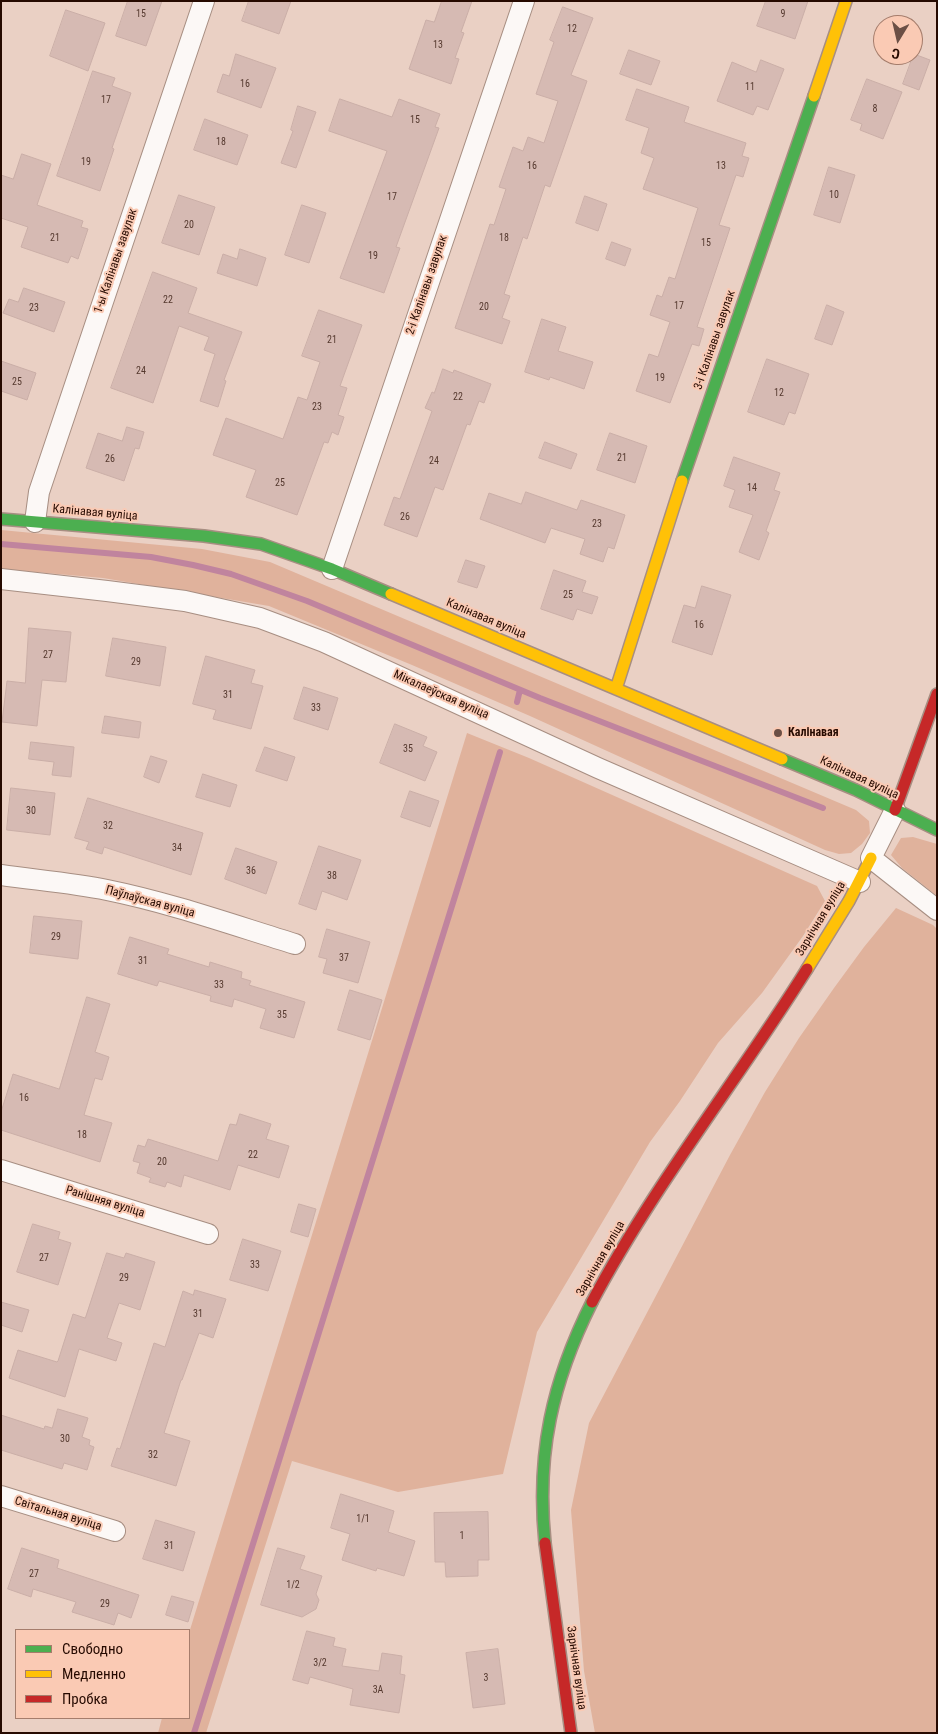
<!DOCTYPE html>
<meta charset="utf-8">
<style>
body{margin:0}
#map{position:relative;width:938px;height:1734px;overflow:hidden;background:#ead0c4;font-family:"Roboto Condensed",sans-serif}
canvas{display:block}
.frame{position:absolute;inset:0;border:2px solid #260a00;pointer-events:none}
.legend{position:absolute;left:15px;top:1629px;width:175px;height:90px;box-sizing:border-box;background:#facab4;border:1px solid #a57d6c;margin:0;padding:6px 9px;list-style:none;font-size:15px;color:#260a00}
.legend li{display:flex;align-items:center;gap:10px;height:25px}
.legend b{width:25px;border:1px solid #a57d6c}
.north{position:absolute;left:873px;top:15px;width:50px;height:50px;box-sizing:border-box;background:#facab4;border:1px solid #a57d6c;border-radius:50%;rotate:189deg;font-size:14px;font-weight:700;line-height:20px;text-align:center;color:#260a00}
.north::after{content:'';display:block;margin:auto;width:18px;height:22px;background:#6b4f45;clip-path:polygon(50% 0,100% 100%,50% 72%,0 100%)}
</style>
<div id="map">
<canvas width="938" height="1734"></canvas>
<div class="frame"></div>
<ul class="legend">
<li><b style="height:6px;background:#4caf50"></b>Свободно</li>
<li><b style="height:6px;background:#ffc107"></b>Медленно</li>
<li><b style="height:6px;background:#c62828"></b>Пробка</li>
</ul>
<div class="north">С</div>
</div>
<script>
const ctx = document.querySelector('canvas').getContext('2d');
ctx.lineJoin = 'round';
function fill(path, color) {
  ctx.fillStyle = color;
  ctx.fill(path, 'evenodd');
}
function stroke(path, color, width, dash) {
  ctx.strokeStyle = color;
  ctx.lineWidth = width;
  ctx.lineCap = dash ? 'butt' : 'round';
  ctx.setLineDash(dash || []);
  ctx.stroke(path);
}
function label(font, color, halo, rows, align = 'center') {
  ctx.font = font + ' "Roboto Condensed",sans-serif';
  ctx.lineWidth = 4;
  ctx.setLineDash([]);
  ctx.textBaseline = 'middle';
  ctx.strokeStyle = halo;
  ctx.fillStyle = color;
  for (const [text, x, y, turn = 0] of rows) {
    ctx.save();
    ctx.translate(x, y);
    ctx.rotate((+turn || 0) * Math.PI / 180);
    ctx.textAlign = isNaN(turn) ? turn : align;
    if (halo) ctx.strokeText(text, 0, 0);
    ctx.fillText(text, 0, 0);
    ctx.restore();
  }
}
const green = new Path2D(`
 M1,530L202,549L270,562L856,810L869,821L870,833L862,844L851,853L839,854L825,850L530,716L412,665L269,606L103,578L1,569Z
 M467,733L529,758L817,886L825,901L803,936L762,993L718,1043L680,1101L650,1142L537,1332L503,1474L398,1492L292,1461L206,1733H158L162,1718H189V1633Z
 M913,837L937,844V896L902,868L891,855L901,838Z
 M896,908L933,925L937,929V1733H595L584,1671L571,1510L589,1423L730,1155L765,1092L799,1038L834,988L864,947Z`);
const stream = new Path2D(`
 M1,544L151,557L193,565L231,574L307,601L540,698L823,808
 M517,702L520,690
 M194,1733L500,752`);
const building = new Path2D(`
 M128,1H162L146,46L116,36Z
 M249,1H291L279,34L242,21Z
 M442,1H472L461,32L464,33L455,58L459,59L451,84L409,69L426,20L434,22Z
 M766,1H808L795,39L757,26Z
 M563,7L593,18L571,75L587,81L550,187L545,185L527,239L523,237L504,294L510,296L502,318L510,321L502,344L455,328L490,224L494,225L506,189L499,187L513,147L523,151L528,137L544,143L558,101L536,94L554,42L550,40Z
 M66,10L105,23L88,71L50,56Z
 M629,50L660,61L651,85L620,74Z
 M236,54L276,68L261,108L217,92L223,74L229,76Z
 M914,54L930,60L919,90L903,84Z
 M761,60L784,69L768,110L757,106L753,115L717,101L732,62L756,72Z
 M93,71L115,78L112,86L131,93L112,148L114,149L100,191L57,176Z
 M867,79L902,92L883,139L860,130L862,124L851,120Z
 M637,89L689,107L684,122L746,143L742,156L749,158L743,177L736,175L719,225L730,228L697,327L704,329L699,346L692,344L670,403L636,391L649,354L658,357L670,322L650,315L657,295L662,297L669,277L675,279L698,208L643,189L654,158L641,153L649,128L626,120Z
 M340,99L392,117L399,99L440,114L435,127L439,128L396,247L400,248L384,293L340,278L387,151L329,131Z
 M298,106L316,112L296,168L281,163L293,131L291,130Z
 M205,119L248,135L237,165L194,150Z
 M22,154L51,164L37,205L83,221L81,227L88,229L78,259L71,256L68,263L21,247L28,227L1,218V175L13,179Z
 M829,167L855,175L840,223L814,215Z
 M179,195L215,207L199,255L162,243Z
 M585,196L607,204L598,231L576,223Z
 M302,205L326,213L309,263L285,255Z
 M612,242L631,249L625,266L606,259Z
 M240,249L266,258L257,286L217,273L223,254L237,259Z
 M153,272L197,288L188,313L242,332L224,380L226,381L218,407L200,401L215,354L204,350L209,337L179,326L153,403L111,388Z
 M24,288L65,302L54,332L3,313L9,299L18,302Z
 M827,305L844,312L832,345L815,339Z
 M319,310L362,325L340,386L347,388L338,415L344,417L338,435L332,432L328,443L324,442L297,515L246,497L256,470L213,455L226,418L283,439L298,397L307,400L320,362L302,356Z
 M542,319L566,327L558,351L593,362L584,389L550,377L549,380L525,372Z
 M767,359L809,374L795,414L789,412L784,425L748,412Z
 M1,361L36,373L27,400L1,391Z
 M443,369L453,373L454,370L491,384L484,403L479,401L470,425L467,424L443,490L435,487L417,537L384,525L394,497L400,499L432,411L425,408L432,392L434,393Z
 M127,427L144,432L139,449L135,448L124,481L86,468L98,433L122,441Z
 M610,433L647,446L635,483L597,470Z
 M545,442L577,454L571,469L539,458Z
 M734,457L780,473L774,490L780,492L766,531L769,533L759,560L739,552L753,515L729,507L735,490L724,486Z
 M526,492L577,510L581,500L625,515L614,549L608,547L603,562L580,554L585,539L551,528L545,543L480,519L489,493L521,504Z
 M466,560L485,566L477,588L458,582Z
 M554,570L586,581L582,592L598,597L592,614L577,609L573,620L541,609Z
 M702,586L731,595L712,655L672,642L684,605L695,608Z
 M29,628L71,632L66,682L42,680L37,726L2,722L7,681L25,683Z
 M113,638L166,647L160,686L106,676Z
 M206,656L255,670L251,683L263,686L251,729L213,719L216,710L193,704Z
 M304,687L338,698L328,730L294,719Z
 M105,716L141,722L139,738L102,733Z
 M395,724L427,737L423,746L437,752L425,781L380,763Z
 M31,742L74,747L71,777L52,775L54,762L29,759Z
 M265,747L295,757L287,781L256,771Z
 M151,756L167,761L159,783L144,777Z
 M203,774L237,785L230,807L196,797Z
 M11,788L55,793L50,835L7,830Z
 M410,791L439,801L430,827L401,817Z
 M88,798L203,833L191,875L104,847L102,854L86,849L89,842L75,838Z
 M319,846L361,860L347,900L322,891L316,910L299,904Z
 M236,848L277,862L266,894L225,879Z
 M34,916L82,921L78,959L30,953Z
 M327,929L370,942L358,983L323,973L327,959L319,957Z
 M130,937L169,949L167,954L209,967L210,962L242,972L241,978L251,981L249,985L305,1002L294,1038L260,1028L266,1009L234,999L232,1007L210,1001L211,996L159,981L157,986L118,974Z
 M350,990L382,1000L370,1040L338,1030Z
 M87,997L110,1004L95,1052L109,1057L102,1080L95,1078L84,1115L112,1123L100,1162L1,1130V1112L13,1074L59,1089Z
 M240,1114L271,1124L266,1139L289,1146L279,1178L238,1165L230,1190L184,1175L181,1187L167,1182L165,1187L149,1182L151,1178L137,1173L140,1163L133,1161L138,1145L145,1147L148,1139L218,1161L230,1124L236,1125Z
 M299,1204L316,1209L308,1237L291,1232Z
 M33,1224L60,1232L58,1239L71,1243L58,1285L17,1272Z
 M243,1239L281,1251L268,1291L230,1280Z
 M107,1253L124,1258L126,1253L155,1262L140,1310L119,1303L107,1338L122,1343L116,1361L79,1349L65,1397L9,1378L18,1350L57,1362L58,1361L73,1314L85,1318Z
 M195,1290L226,1299L213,1338L199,1333L182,1380H181L164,1433L190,1441L176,1486L111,1466L117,1448L120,1449L154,1343L165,1347L183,1291L193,1295Z
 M1,1302L29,1310L22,1332L1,1325Z
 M58,1409L88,1418L82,1437L90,1440L89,1445L94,1447L87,1470L64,1463L62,1469L1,1450V1415L44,1429L45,1426L52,1428Z
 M341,1494L394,1511L388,1532L415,1541L404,1576L377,1568L376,1571L342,1560L350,1534L331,1528Z
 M488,1512L489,1560H478V1576L446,1577L445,1562H435L434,1513Z
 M156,1520L195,1532L183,1571L143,1559Z
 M22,1548L59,1560L57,1568L139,1595L131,1618L118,1613L114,1625L72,1612L76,1602L33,1589L31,1597L8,1589Z
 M278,1548L305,1556L300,1569L322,1576L316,1594L319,1600L316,1609L302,1617L261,1605Z
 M172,1596L194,1602L188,1622L166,1615Z
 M307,1631L335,1638L333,1646L346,1649L342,1666L379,1671L382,1653L402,1656L400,1674L405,1675L399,1713L350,1705L353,1689L310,1677L308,1684L293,1680Z
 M498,1649L505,1704L473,1708L466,1653Z`);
const street = new Path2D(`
 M35,522L39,492L204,1
 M332,569L524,1
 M1,579L107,591L185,601L260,618L324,642L598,768L860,882
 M895,810L871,858L937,910
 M1,875C36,880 73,883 107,890C171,903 233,925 295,944
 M1,1170L208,1234
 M1,1496L115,1531`);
const fast = new Path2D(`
 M682,481L814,96
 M1,519L204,536L261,544L332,569L391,594
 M782,759L856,790L937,830
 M545,1543C536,1454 552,1382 592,1302`);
const slow = new Path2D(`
 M814,96L846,1
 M391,594L782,759
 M616,689L682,481
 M807,969L849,901L871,858`);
const jam = new Path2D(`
 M895,810L937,694
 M592,1302C654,1185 737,1081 807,969
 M545,1543L571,1733`);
const markers = [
 [778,733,5,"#6b4f45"]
];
const numberNames = [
 ["15",141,14],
 ["9",783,14],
 ["12",572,29],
 ["13",438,45],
 ["16",245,84],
 ["11",750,87],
 ["17",106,100],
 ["8",875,109],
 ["15",415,120],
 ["18",221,142],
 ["19",86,162],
 ["16",532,166],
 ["13",721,166],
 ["10",834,195],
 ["17",392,197],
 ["20",189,225],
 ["21",55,238],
 ["18",504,238],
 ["15",706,243],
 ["19",373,256],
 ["22",168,300],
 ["17",679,306],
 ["20",484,307],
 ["23",34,308],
 ["21",332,340],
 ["24",141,371],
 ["19",660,378],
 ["25",17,382],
 ["12",779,393],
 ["22",458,397],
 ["23",317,407],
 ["21",622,458],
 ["26",110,459],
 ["24",434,461],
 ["25",280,483],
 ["14",752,488],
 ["26",405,517],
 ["23",597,524],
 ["25",568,595],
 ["16",699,625],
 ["27",48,655],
 ["29",136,662],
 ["31",228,695],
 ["33",316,708],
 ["35",408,749],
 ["30",31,811],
 ["32",108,826],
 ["34",177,848],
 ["36",251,871],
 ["38",332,876],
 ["29",56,937],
 ["37",344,958],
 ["31",143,961],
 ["33",219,985],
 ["35",282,1015],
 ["16",24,1098],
 ["18",82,1135],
 ["22",253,1155],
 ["20",162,1162],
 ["27",44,1258],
 ["33",255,1265],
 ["29",124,1278],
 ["31",198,1314],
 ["30",65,1439],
 ["32",153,1455],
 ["1/1",363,1519],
 ["1",462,1536],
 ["31",169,1546],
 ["27",34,1574],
 ["1/2",293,1585],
 ["29",105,1604],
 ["3/2",320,1663],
 ["3",486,1678],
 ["3А",378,1690]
];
const streetNames = [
 ["1-ы Калінавы завулак",116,261,-71],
 ["2-і Калінавы завулак",427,285,-71],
 ["3-і Калінавы завулак",715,340,-71],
 ["Калінавая вуліца",95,513,5],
 ["Калінавая вуліца",486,619,23],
 ["Мікалаеўская вуліца",441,695,24],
 ["Калінавая вуліца",859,778,25],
 ["Паўлаўская вуліца",150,902,15],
 ["Зарнічная вуліца",821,919,-59],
 ["Ранішняя вуліца",105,1202,17],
 ["Зарнічная вуліца",601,1259,-60],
 ["Світальная вуліца",58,1514,17],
 ["Зарнічная вуліца",576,1668,82]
];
const poiNames = [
 ["Калінавая",788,733]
];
fill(green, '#e0b29c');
stroke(stream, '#c0849e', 6);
fill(building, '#d6bab3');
stroke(building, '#caaea7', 1);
stroke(street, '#a78e82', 22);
stroke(fast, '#a78e82', 14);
stroke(slow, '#a78e82', 14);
stroke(jam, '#a78e82', 14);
stroke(street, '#fcf8f6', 20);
stroke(fast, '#4caf50', 11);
stroke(slow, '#ffc107', 11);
stroke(jam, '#c62828', 11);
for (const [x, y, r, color] of markers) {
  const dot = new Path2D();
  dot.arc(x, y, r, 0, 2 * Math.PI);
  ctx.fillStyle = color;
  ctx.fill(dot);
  stroke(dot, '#facab4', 2);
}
label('10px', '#54382e', null, numberNames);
label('12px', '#260a00', '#facab4', streetNames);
label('bold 12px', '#260a00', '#facab4', poiNames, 'left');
</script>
